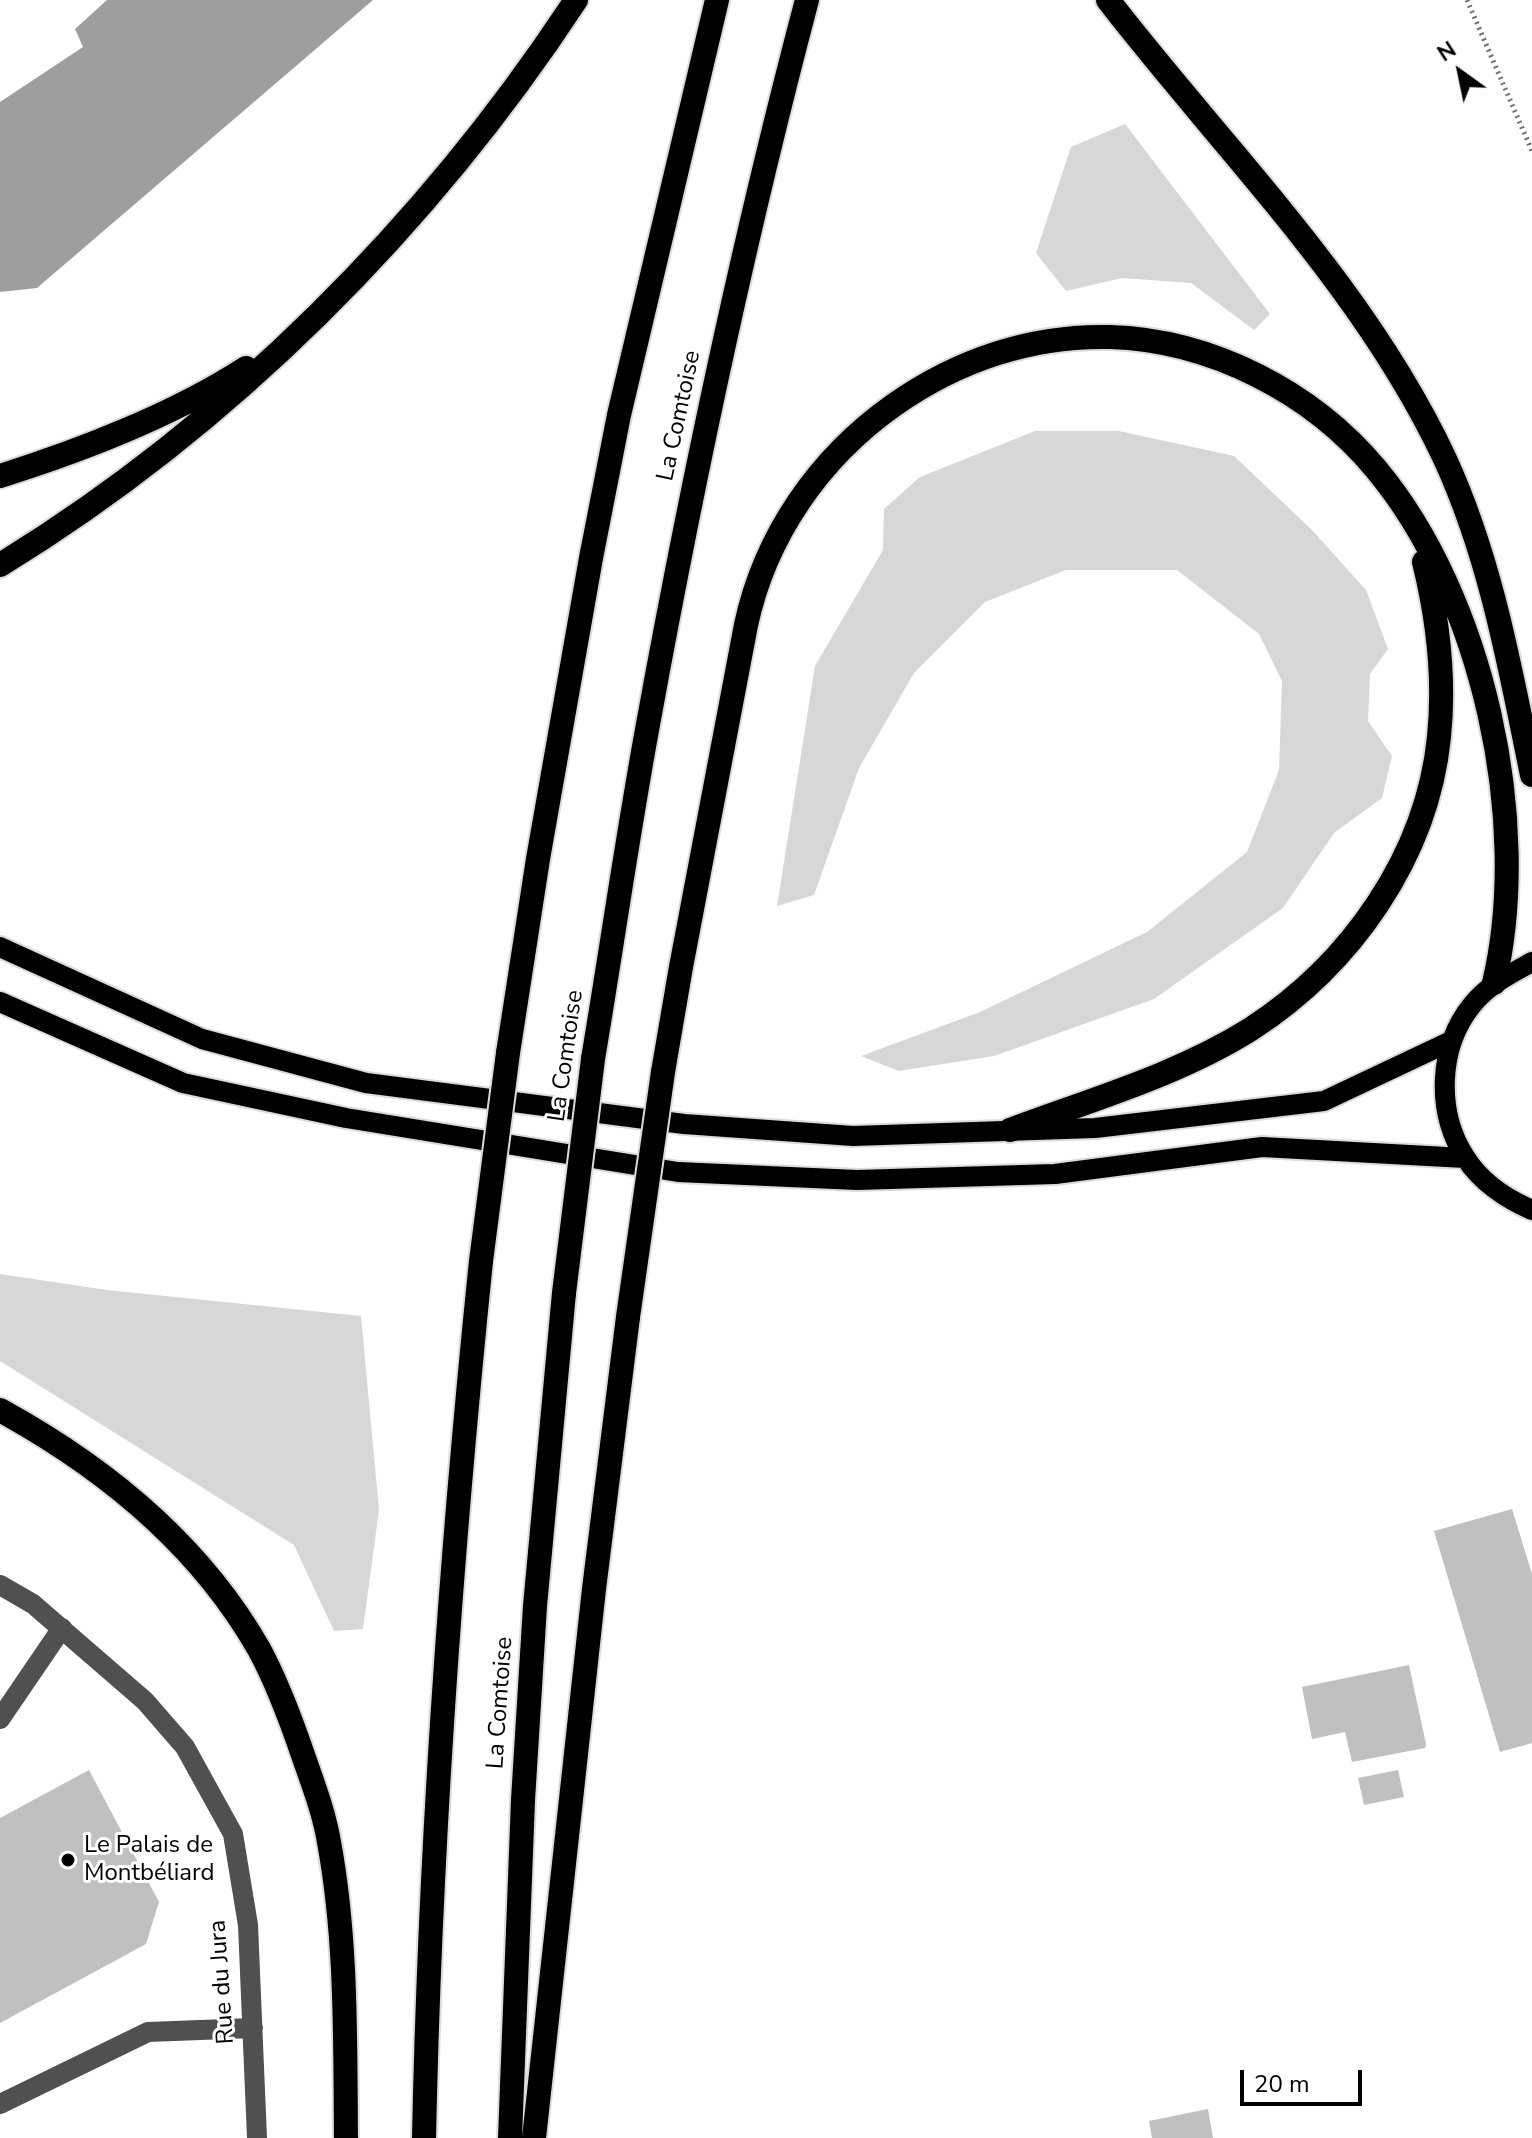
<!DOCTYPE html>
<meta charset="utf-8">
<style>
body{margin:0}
#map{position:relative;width:1532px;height:2138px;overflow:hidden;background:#fff;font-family:"Nunito Sans",sans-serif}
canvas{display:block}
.north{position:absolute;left:1420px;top:32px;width:80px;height:80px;-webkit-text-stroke:6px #fff;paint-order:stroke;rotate:327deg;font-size:22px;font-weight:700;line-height:32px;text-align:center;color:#000}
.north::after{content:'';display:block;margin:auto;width:28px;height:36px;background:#000;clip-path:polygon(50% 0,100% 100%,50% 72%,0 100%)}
.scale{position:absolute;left:1240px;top:2070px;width:122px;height:36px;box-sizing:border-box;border:4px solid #000;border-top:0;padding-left:10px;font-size:24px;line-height:28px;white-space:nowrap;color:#000;-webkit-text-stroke:6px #fff;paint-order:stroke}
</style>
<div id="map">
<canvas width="1532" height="2138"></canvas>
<div class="north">N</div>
<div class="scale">20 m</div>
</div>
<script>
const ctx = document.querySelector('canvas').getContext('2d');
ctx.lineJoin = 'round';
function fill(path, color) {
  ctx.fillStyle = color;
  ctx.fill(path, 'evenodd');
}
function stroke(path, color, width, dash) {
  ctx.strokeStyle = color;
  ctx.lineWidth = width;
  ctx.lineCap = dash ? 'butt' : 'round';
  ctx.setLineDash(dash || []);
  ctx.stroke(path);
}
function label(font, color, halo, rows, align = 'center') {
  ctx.font = font + ' "Nunito Sans",sans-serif';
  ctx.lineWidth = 6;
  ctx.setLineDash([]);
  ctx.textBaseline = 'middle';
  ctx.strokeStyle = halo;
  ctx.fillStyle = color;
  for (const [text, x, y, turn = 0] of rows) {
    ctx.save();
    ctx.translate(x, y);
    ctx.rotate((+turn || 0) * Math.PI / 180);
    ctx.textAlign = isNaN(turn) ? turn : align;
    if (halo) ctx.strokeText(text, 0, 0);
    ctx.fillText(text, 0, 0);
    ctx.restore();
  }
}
const green = new Path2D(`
 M1125,124L1270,314L1254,330L1191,283L1122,278L1066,291L1036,253L1071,147Z
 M1035,431H1119L1234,456L1312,530L1366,590L1388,649L1370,674L1368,721L1392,756L1382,798L1334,833L1283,908L1154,999L994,1056L899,1071L861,1056L980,1012L1147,932L1247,852L1279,770L1282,681L1259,634L1177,570H1066L985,602L914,673L859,768L814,895L777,906L815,666L883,550L884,509L920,477Z
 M0,1274L107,1290L361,1316L379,1510L363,1629L334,1631L294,1545L0,1361Z`);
const water = new Path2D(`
 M107,0H373L37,288L0,292V102L83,47L75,29Z`);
const building = new Path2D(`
 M1512,1509L1532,1574V1743L1500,1752L1434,1531Z
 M1409,1665L1426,1744L1425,1748L1352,1762L1345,1732L1312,1739L1302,1687Z
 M89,1770L159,1902L146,1944L0,2023V1818Z
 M1398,1770L1404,1797L1364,1805L1358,1778Z
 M1208,2109L1213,2138H1152L1149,2121Z`);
const path = new Path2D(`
 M1467,0L1532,151`);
const minor = new Path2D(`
 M0,1585L33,1604L145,1701L185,1747L233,1834L248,1925L257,2138
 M0,1719L62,1628
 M0,2104L148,2032L253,2028`);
const major = new Path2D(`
 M0,947L202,1039L366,1083L684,1124L853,1136L1095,1128L1324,1101L1451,1041
 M1532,962C1510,974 1488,985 1472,1005C1438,1047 1436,1112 1465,1157C1480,1181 1506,1199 1532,1210
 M0,1002L183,1083L346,1118L678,1172L857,1180L1055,1174L1262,1147L1465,1158`);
const highway = new Path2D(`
 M1108,0C1224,150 1364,286 1445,459C1491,559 1510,668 1532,775
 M0,476C80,451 175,414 246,368
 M0,565C229,425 429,224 576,0
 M508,1053L538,859L591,558L619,415L717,0
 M593,1059C612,946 628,832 649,719C693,478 744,238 807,0
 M663,1072L681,967L746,625C765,536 819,458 894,405C958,360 1032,335 1110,337C1211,340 1312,392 1376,469C1483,597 1532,822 1494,983
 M1010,1130C1090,1100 1178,1075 1251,1029C1350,965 1427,857 1439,737C1445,679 1438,619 1424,562
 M0,1410C104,1467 199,1544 259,1649C277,1682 291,1720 303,1755C313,1784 324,1812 329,1842C347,1940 345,2039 346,2138
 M424,2138C430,1845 451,1553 481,1261
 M510,2138L523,1800L535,1606L564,1293
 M534,2138L594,1589L628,1317`);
const highwayBridge = new Path2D(`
 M481,1261L508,1053
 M564,1293L593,1059
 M628,1317L663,1072`);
const markers = [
 [68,1860,8,"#000"]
];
const streetNames = [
 ["La Comtoise",680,416,-78],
 ["La Comtoise",567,1056,-82],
 ["La Comtoise",501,1703,-86],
 ["Rue du Jura",223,1982,-94]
];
const poiNames = [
 ["Le Palais de",84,1846],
 ["Montbéliard",84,1874]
];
fill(green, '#d7d7d7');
fill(water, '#9e9e9e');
fill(building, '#c0c0c0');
stroke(major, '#dbdbdb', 24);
stroke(highway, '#dbdbdb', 28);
stroke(path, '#727272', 5, [2, 4]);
stroke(minor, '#505050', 20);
stroke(major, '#000', 20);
stroke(highway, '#000', 24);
stroke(highwayBridge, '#dbdbdb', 28, []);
stroke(highwayBridge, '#000', 24);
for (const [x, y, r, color] of markers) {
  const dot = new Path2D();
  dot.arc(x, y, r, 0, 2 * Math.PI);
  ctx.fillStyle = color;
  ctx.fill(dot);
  stroke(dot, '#fff', 3);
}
label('24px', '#000', '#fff', streetNames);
label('24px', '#000', '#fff', poiNames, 'left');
</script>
